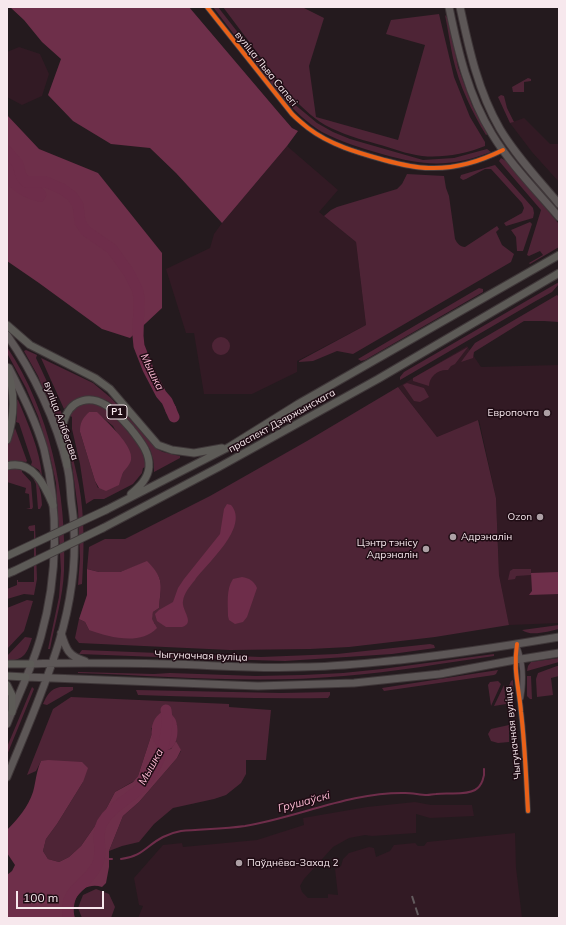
<!DOCTYPE html>
<meta charset="utf-8">
<style>
body{margin:0}
#map{position:relative;width:566px;height:925px;overflow:hidden;background:#241a1e;font-family:Mulish,sans-serif}
canvas{display:block}
.frame{position:absolute;inset:0;border:8px solid #f7e8ed;pointer-events:none}
.scale{position:absolute;left:16px;top:891px;width:88px;height:18px;box-sizing:border-box;border:2px solid #f7e8ed;border-top:0;padding-left:5px;font-size:12px;line-height:14px;white-space:nowrap;color:#f7e8ed;-webkit-text-stroke:3px #1f0c14;paint-order:stroke}
</style>
<div id="map">
<canvas width="566" height="925"></canvas>
<div class="frame"></div>
<div class="scale">100 m</div>
</div>
<script>
const ctx = document.querySelector('canvas').getContext('2d');
ctx.lineJoin = 'round';
function fill(path, color) {
  ctx.fillStyle = color;
  ctx.fill(path, 'evenodd');
}
function stroke(path, color, width, dash) {
  ctx.strokeStyle = color;
  ctx.lineWidth = width;
  ctx.lineCap = dash ? 'butt' : 'round';
  ctx.setLineDash(dash || []);
  ctx.stroke(path);
}
function label(font, color, halo, rows, align = 'center') {
  ctx.font = font + ' Mulish,sans-serif';
  ctx.lineWidth = 3;
  ctx.setLineDash([]);
  ctx.textBaseline = 'middle';
  ctx.strokeStyle = halo;
  ctx.fillStyle = color;
  for (const [text, x, y, turn = 0] of rows) {
    ctx.save();
    ctx.translate(x, y);
    ctx.rotate((+turn || 0) * Math.PI / 180);
    ctx.textAlign = isNaN(turn) ? turn : align;
    if (halo) ctx.strokeText(text, 0, 0);
    ctx.fillText(text, 0, 0);
    ctx.restore();
  }
}
const built = new Path2D(`
 M19,47L40,54L49,74L42,96L22,105L7,97V52Z
 M524,118L550,144H559V182L532,152L510,123Z
 M287,146L338,190L319,212L356,242L366,325L297,361V372L252,394H204L194,333H186L166,269L210,248L214,234L222,223Z
 M467,346L481,367L559,365V623L509,625L499,575L496,498L479,420L437,437L398,387Z
 M415,802L431,805H472L474,816L430,818L416,814V833L372,836L365,835L349,838L333,847L304,879L300,886L302,892L308,898H328V894L338,895L335,869L341,866L343,859L349,853L369,847L374,848L376,857L390,851L394,845L415,843L418,846H424L427,842L515,833L516,868L522,918H138L143,906L139,905L134,878L163,845L182,843L183,847L257,840L304,825L303,818L367,807Z`);
const green = new Path2D(`
 M213,7H218L293,103L317,123L333,132L350,139L423,160L454,158L487,149L491,152C448,168 425,166 382,154C361,148 341,142 322,132C293,114 272,85 252,58C239,41 226,24 213,7Z
 M223,7H302L324,18L309,66L316,117L398,140L425,45L386,34L391,20L439,14L454,77L470,117L485,142V146C466,154 442,158 422,156C406,154 392,148 377,144C359,139 342,134 325,125C311,117 298,103 286,91Z
 M445,15L448,18L458,67L472,105L488,134L486,135C472,112 459,85 453,58C450,44 448,30 445,15Z
 M528,78L531,79V81L524,82V92H513L512,87Z
 M501,95L504,96L507,108L514,122L510,123L498,97Z
 M501,158L506,161L559,224V247L530,264L529,263L543,255L540,251L529,256L527,255L541,210L499,161Z
 M495,165L533,208L534,213L533,218L506,226L504,223L522,213L524,208L522,203L491,169H485L466,179L463,180L460,178L461,175Z
 M407,174L444,176L446,188L449,196L455,239C457,243 460,247 465,247L497,226L499,229L496,232L502,245L514,254L511,262L353,354L337,351L313,361L299,362V361L366,325L356,242L324,216L331,210L337,207L397,189L402,184Z
 M530,222L532,224L523,251H517L516,237L511,230Z
 M559,282V284L552,292L534,302L400,380V377L404,372Z
 M479,288L483,289V292L365,360L361,361L358,359Z
 M557,295L559,297V322L544,321H524L474,352L473,358L461,362L475,343Z
 M212 346a9 9 0 1 1 18 0a9 9 0 1 1-18 0Z
 M7,347C50,412 67,493 64,571C63,597 55,623 50,649H48L59,597L61,571L56,483L50,456L38,416L26,388L7,353Z
 M468,347L455,364L451,366L448,370C438,369 429,377 429,386L413,381V378Z
 M26,350L37,355L36,358L62,414L57,425L38,376L24,351Z
 M41,358L93,383L111,398L157,449L163,452L180,456V458L154,472C154,466 154,461 152,456C150,446 142,438 136,430C124,414 110,395 87,397C76,398 71,401 64,409Z
 M407,383L424,388L429,397L420,402L414,401L403,385Z
 M398,387L437,437L478,420L496,498L499,575L509,625L435,637L349,647L310,649L230,650L79,643L75,638L79,619L85,622L89,630L155,624L151,619L153,612L159,608C161,585 165,579 147,562L120,572H99L87,569L89,547L105,539H125L210,496L307,441Z
 M16,399L18,400C28,424 40,450 42,476L39,470L31,465L32,462L19,423L16,422L17,417Z
 M89,403L102,406L114,415L141,448L146,457V467L143,468L142,473L133,484L104,499H94L86,504L80,464L72,429V417L69,415C74,407 80,404 89,403ZM89,412L97,413L113,426L118,435L125,469L122,475L98,488L95,481L80,432Z
 M68,419C67,441 75,463 79,485C85,518 84,552 82,584L78,585L80,559L78,509L72,465L65,436Z
 M15,428L27,461L26,462L19,461L7,462V447Z
 M13,468L22,470V472L31,482L33,507L32,509H26L30,508L29,494L25,493L26,488L7,482V469Z
 M31,474C40,484 41,492 42,505L40,509H38L36,484Z
 M35,525L37,579L34,595L24,594L7,599V589L17,585V580H18V582H34V531H30L28,528L29,526Z
 M513,569H531V575L516,576L515,579L508,580L510,571Z
 M27,600L33,601L24,631L7,649V608Z
 M559,625V629C549,631 531,637 522,630Z
 M25,637L32,638C27,653 25,660 7,661V656Z
 M430,644L434,645L435,648L392,654L285,661L184,658L79,654L82,650L261,657L337,654Z
 M494,654V656C444,663 394,672 344,676C256,684 166,676 78,673V672L154,674L170,673L256,676L303,675L343,673L382,669Z
 M559,658V662L527,671L528,666L531,662Z
 M557,666H559V676L551,678L553,695L537,697L536,679L538,673Z
 M498,670L496,674L494,675L384,691L382,688Z
 M527,676H531L532,699H530L527,696Z
 M513,680L514,706L511,712L509,686L511,681Z
 M498,681L501,684L491,706L488,685L490,682Z
 M504,685L506,704L494,706Z
 M32,687L34,689L7,755V747Z
 M60,687H73V690L47,705L43,704C47,695 50,689 60,687Z
 M136,690L281,693L330,692V695L328,698C265,699 201,697 138,695Z
 M71,697L229,704V707L271,710L266,760H246V774L241,783L226,795L214,799L173,808L154,824L139,842L122,846L109,851L123,816L139,802L177,758L181,751L176,741L177,724L151,728L152,733L138,776L134,781L115,792L104,813L81,846L69,857L59,862L48,859L43,851L46,839L57,824L83,782L41,761L36,771L27,775L53,709Z
 M509,725V742L498,743L491,741L488,734L491,729Z
 M96,889L109,894L115,907L111,918H82L78,908L83,895Z`);
const forest = new Path2D(`
 M10,7H189L279,113L292,128L298,131L287,146L222,223L176,173L150,148L111,144L73,121L48,95L61,59L42,42L24,20Z
 M7,115L39,149L98,173L162,253V308L130,338L102,329L39,283L7,261Z
 M89,412H97C107,422 134,446 131,460C130,465 125,469 123,473C121,477 120,481 119,485L106,491L99,488L95,481L80,432C80,423 82,419 89,412Z
 M147,561C165,579 161,585 159,608L153,612L152,619L157,628C140,646 109,637 89,630L85,622L79,619L87,595V569L99,572H120Z
 M559,572V594L529,595L532,591L531,573Z
 M152,733L154,739L165,750L171,749L176,741L181,750L177,758L139,802L123,816L109,851V867L106,883L102,887C82,881 70,900 75,918H7V875L12,871L15,865L7,853V830C18,819 28,807 33,792C36,781 36,772 41,761L48,760L82,762L88,768L83,782L57,824L46,839L43,851L48,859L59,862L69,857L81,846L104,813L115,792L133,782L138,776Z`);
const water = new Path2D(`
 M7,148C19,158 20,169 30,179C34,184 41,186 45,191C48,195 45,199 42,202C28,200 17,194 7,184Z
 M161,393C166,397 173,401 176,407C177,410 175,412 177,416L173,418L166,413L164,404L160,397Z
 M227,504L231,505C250,527 207,563 195,580C190,586 184,593 183,601C181,610 196,623 182,627H166L157,621L155,614L159,610L173,602L178,588L184,579L220,534L224,509Z
 M242,577C249,578 254,581 257,588L247,617L243,622L235,624L229,620L228,616C228,604 226,589 233,579Z
 M166,710H169C171,715 175,717 176,721C179,730 178,747 168,750C147,749 146,717 166,710Z`);
const stream = new Path2D(`
 M99,859H112
 M121,859C142,857 147,845 163,837C169,834 175,832 181,831C202,829 224,829 245,826C299,817 350,792 405,793C413,793 420,795 427,795C430,795 433,794 436,794C447,792 464,796 475,790C482,786 485,776 484,769`);
const river = new Path2D(`
 M7,151L18,164L21,176L26,182H46L62,189L72,196L78,205L80,222L83,227L86,231L112,249L129,273L138,291L139,299L138,336L139,346L148,369L161,394L167,401L174,417
 M68,918C64,886 85,889 97,865C104,852 95,836 102,823C110,809 125,801 137,791C158,774 170,735 166,710`);
const minor = new Path2D(`
 M207,7L292,114C297,119 303,124 308,128C330,145 359,153 384,160C399,164 414,168 429,168C454,169 481,161 503,150
 M517,644C513,671 519,687 521,712C525,745 526,778 528,811
 M517,646C524,664 524,680 521,698`);
const secondary = new Path2D(`
 M449,7C458,51 468,95 492,134C510,164 536,190 559,217
 M460,7C469,49 478,91 500,129C516,156 539,180 559,204
 M7,335C33,372 57,422 67,466C70,477 70,488 71,499C72,509 74,519 74,529C76,567 70,606 59,642C45,688 25,733 7,777
 M61,633C66,649 68,656 85,661
 M31,664C77,662 122,663 168,664C212,665 256,669 301,667C334,667 367,663 400,660C453,654 506,646 559,637
 M26,677L258,686L354,683L440,674L515,660L559,653
 M7,724C18,695 33,666 41,636C58,576 59,510 44,449C36,421 22,394 9,368`);
const primary = new Path2D(`
 M7,325L30,345L95,378L110,389L158,445L172,450L194,453L222,448
 M7,367C15,392 15,416 7,440
 M67,465C66,453 62,440 63,428C63,419 68,409 75,404C98,390 118,414 131,429C140,441 150,452 149,467C148,479 139,487 131,494
 M7,466C33,459 45,486 53,505
 M106,510L229,447L298,404L559,255
 M103,528L219,467L378,379L559,273
 M7,556L50,536
 M7,574L14,571
 M7,664H31
 M7,676L26,677
 M7,685L12,695V712`);
const rail = new Path2D(`
 M412,896L419,918`);
const primaryBridge = new Path2D(`
 M50,536L106,510
 M14,571L103,528`);
const cycleway = new Path2D(`
 M207,7L292,114C297,119 303,124 308,128C330,145 359,153 384,160C399,164 414,168 429,168C454,169 481,161 503,150
 M517,644C513,671 519,687 521,712C525,745 526,778 528,811`);
const markers = [
 [547,413,4,"#ada0a5"],
 [540,517,4,"#ada0a5"],
 [453,537,4,"#ada0a5"],
 [426,549,4,"#ada0a5"],
 [239,863,4,"#ada0a5"]
];
const shields = [
 [117,412,20]
];
const shieldNames = [
 ["Р1",117,412]
];
const streetNames = [
 ["вуліца Льва Сапегі",266,69,51],
 ["вуліца Алібегава",61,421,70],
 ["праспект Дзяржынскага",282,421,-29],
 ["Чыгуначная вуліца",201,656,2],
 ["Чыгуначная вуліца",513,733,-96]
];
const poiNames = [
 ["Европочта",539,413],
 ["Ozon",532,517],
 ["Адрэналін",461,537,"left"],
 ["Цэнтр тэнісу",418,543],
 ["Адрэналін",418,555],
 ["Паўднёва-Захад 2",247,863,"left"]
];
const waterNames = [
 ["Мышка",152,372,64],
 ["Мышка",151,767,-61],
 ["Грушаўскі",304,802,-15]
];
fill(built, '#321a24');
fill(green, '#4e2436');
fill(forest, '#6e2f4a');
fill(water, '#6e2d4a');
stroke(stream, '#6e2d4a', 2);
stroke(river, '#6e2d4a', 11);
stroke(minor, '#3f3739', 6);
stroke(secondary, '#3f3739', 9);
stroke(primary, '#3f3739', 9);
stroke(minor, '#5b5356', 4.5);
stroke(secondary, '#5d5757', 7);
stroke(primary, '#5d5b57', 7);
stroke(rail, '#635b5e', 2, [8, 4]);
stroke(primaryBridge, '#3f3739', 9, []);
stroke(primaryBridge, '#5d5b57', 7);
stroke(cycleway, '#ea6118', 4);
for (const [x, y, r, color] of markers) {
  const dot = new Path2D();
  dot.arc(x, y, r, 0, 2 * Math.PI);
  ctx.fillStyle = color;
  ctx.fill(dot);
  stroke(dot, '#1f0c14', 1.5);
}
for (const [x, y, w] of shields) {
  const box = new Path2D();
  box.roundRect(x - w / 2, y - 7, w, 14, 3);
  ctx.fillStyle = '#1f0c14';
  ctx.fill(box);
  stroke(box, '#f7e8ed', 1);
}
label('bold 9px', '#f7e8ed', null, shieldNames);
label('10px', '#f7e8ed', '#1f0c14', streetNames);
label('10px', '#f7e8ed', '#1f0c14', poiNames, 'right');
label('italic 11px', '#febcd5', '#1f0c14', waterNames);
</script>
